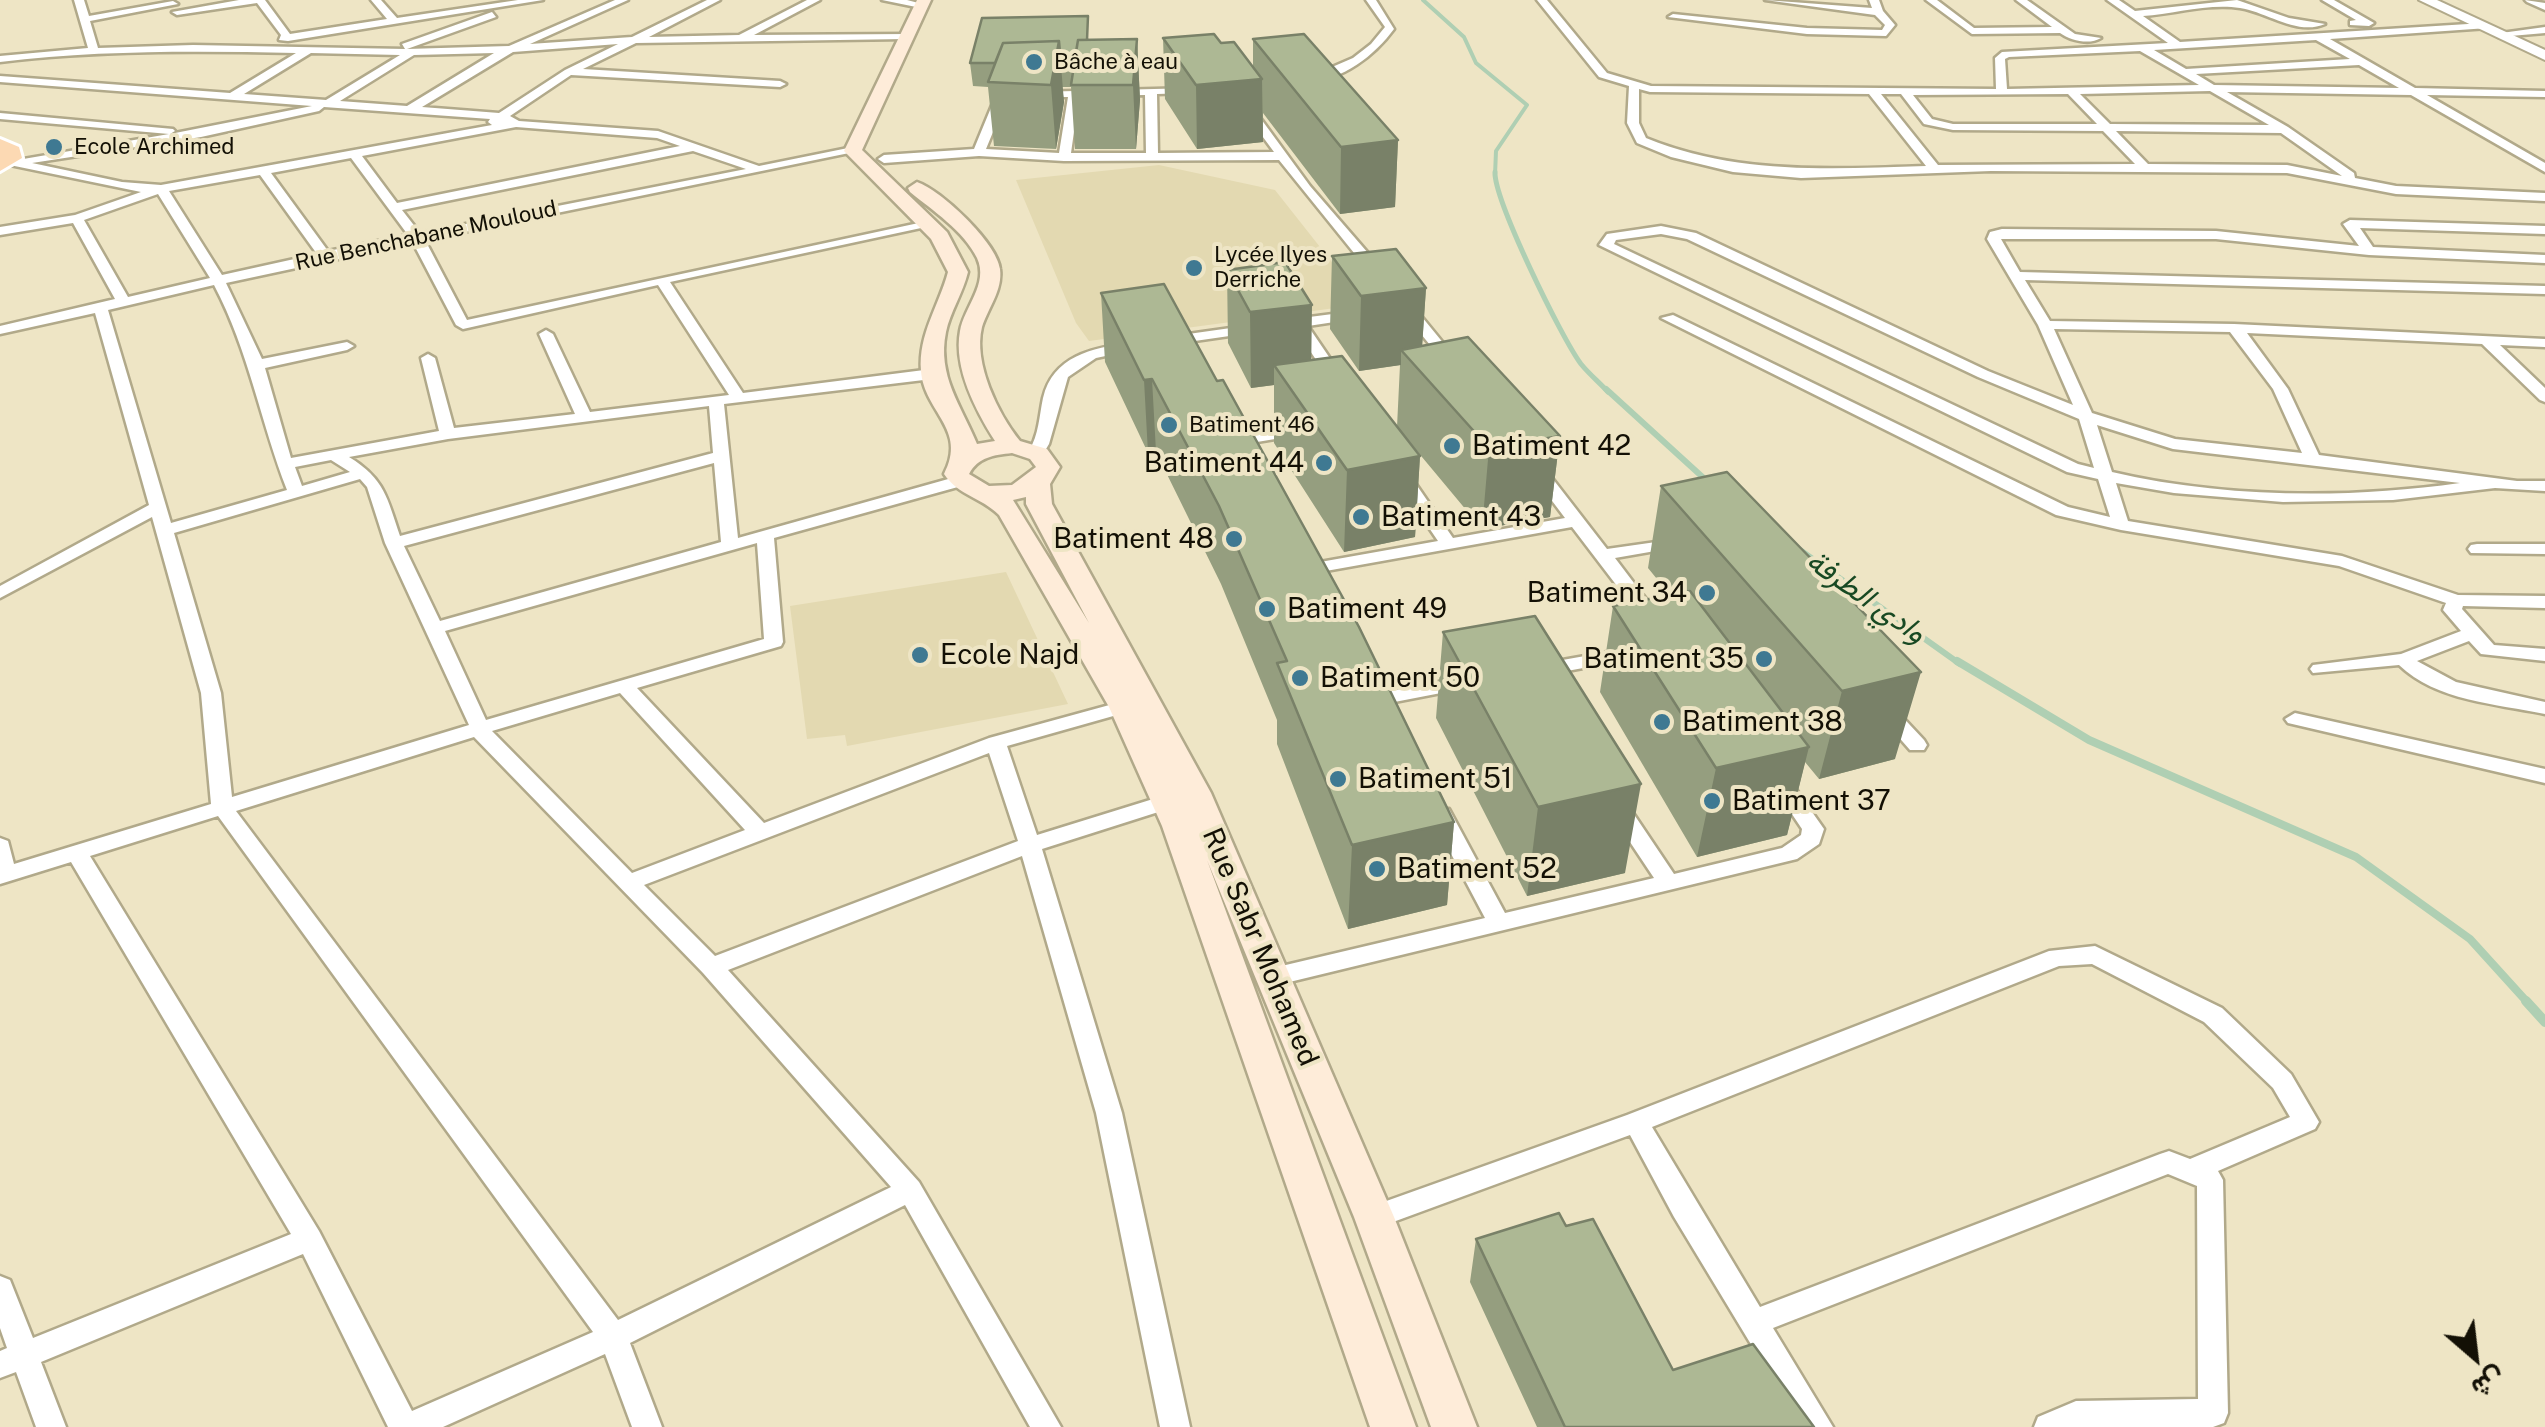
<!DOCTYPE html>
<meta charset="utf-8">
<style>
body{margin:0}
#map{position:relative;width:2545px;height:1427px;overflow:hidden;background:#eee5c5;font-family:"Public Sans",Vazirmatn,sans-serif}
canvas{display:block}
.north{position:absolute;left:2425px;top:1307px;width:100px;height:100px;-webkit-text-stroke:8px #eee5c5;paint-order:stroke;rotate:152deg;font-size:28px;font-weight:700;line-height:40px;text-align:center;color:#131005}
.north::after{content:'';display:block;margin:auto;width:35px;height:45px;background:#131005;clip-path:polygon(50% 0,100% 100%,50% 72%,0 100%)}
</style>
<div id="map">
<canvas width="2545" height="1427"></canvas>
<div class="north">ش</div>
</div>
<script>
const ctx = document.querySelector('canvas').getContext('2d');
ctx.lineJoin = 'round';
function fill(path, color) {
  ctx.fillStyle = color;
  ctx.fill(path, 'evenodd');
}
function stroke(path, color, width, dash) {
  ctx.strokeStyle = color;
  ctx.lineWidth = width;
  ctx.lineCap = dash ? 'butt' : 'round';
  ctx.setLineDash(dash || []);
  ctx.stroke(path);
}
function label(font, color, halo, rows, align = 'center') {
  ctx.font = font + ' "Public Sans",Vazirmatn,sans-serif';
  ctx.lineWidth = 8;
  ctx.setLineDash([]);
  ctx.textBaseline = 'middle';
  ctx.strokeStyle = halo;
  ctx.fillStyle = color;
  for (const [text, x, y, turn = 0] of rows) {
    ctx.save();
    ctx.translate(x, y);
    ctx.rotate((+turn || 0) * Math.PI / 180);
    ctx.textAlign = isNaN(turn) ? turn : align;
    if (halo) ctx.strokeText(text, 0, 0);
    ctx.fillText(text, 0, 0);
    ctx.restore();
  }
}
const built = new Path2D(`
 M1159,165L1275,190L1365,304L1089,341L1076,323L1016,180Z
 M1006,572L1068,704L847,746L845,735L807,739L790,606Z`);
const streamFar4 = new Path2D(`
 M1423,0L1464,37L1476,63L1527,105L1496,151L1495,175`);
const streamFar3 = new Path2D(`
 M1495,172C1494,200 1562,339 1581,364C1589,374 1600,383 1608,392`);
const streamFar2 = new Path2D(`
 M1606,389L1708,482
 M1800,550L1960,664`);
const streamFar1 = new Path2D(`
 M1957,661L2089,740L2356,857L2470,939L2528,1003`);
const stream = new Path2D(`
 M2526,1001L2545,1022`);
const minor = new Path2D(`
 M74,0H84L89,16L173,1L178,4L90,21L98,48L193,45L405,49L402,44L492,12L496,17L407,49L509,46L615,0H628L530,44L632,37L707,0H720L649,37L739,35L807,0H820L754,35L910,34L906,39L636,43L583,69L780,81L786,84L780,87L571,75L510,116L519,121L658,131L759,166L853,147L859,151L425,240L467,320L928,221L935,225L670,282L743,393L932,369L940,374L932,379L724,404L738,538L959,476L967,481L965,485L774,538L783,642L781,646L637,688L764,823L989,738L1124,701L1131,703L1134,707L1131,711L1007,746L1037,835L1166,795L1177,802L1174,807L1042,849L1122,1113L1190,1427H1160L1096,1113L1022,856L728,970L919,1182L1061,1427H1030L905,1205L630,1343L662,1427H632L605,1354L443,1427H388L303,1254L41,1362L66,1427H36L16,1372L0,1378V1351L7,1348L0,1328V1276L10,1280L33,1338L291,1234L71,862L0,884V838L8,841L14,864L211,804L201,693L152,517L0,598V586L149,505L95,313L0,334V326L115,299L73,223L0,235V227L75,215L141,192L0,163L169,134L0,119V113L173,129L175,131L170,134L312,106L0,82V76L230,93L296,53C197,51 98,50 0,62V56L88,48ZM618,44L565,70L499,113L422,107L513,52ZM311,53L400,55L326,100L244,94ZM494,53L407,106L340,101L414,55ZM324,107L490,119L488,122L492,125L161,185L122,182L32,163L201,137L319,111ZM516,127L657,138L680,146L397,203L362,156ZM693,151L746,169L420,233L402,210ZM351,158L408,235L328,251L271,173ZM260,175L317,254L222,275L169,191ZM158,194L210,278L128,297L84,220ZM413,243L456,325L463,329L658,285L729,395L590,412L553,334L546,330L539,334L575,414L454,428L435,358L428,354L421,358L439,431L291,458L265,368L347,350L354,346L347,342L262,359L226,283ZM214,285C249,351 261,424 287,490L171,523L108,310ZM709,406L713,453L400,536C387,498 385,479 349,457L448,439ZM331,460L350,472L302,486L295,467ZM714,463L721,542L440,621L404,546ZM360,479L367,487L385,543L469,725L232,797L221,693L174,533ZM757,543L764,639L486,720L445,631ZM620,693L745,830L632,873L492,731ZM474,737L703,973L891,1187L618,1320L236,811ZM989,753L1018,841L715,956L644,885ZM218,816L593,1332L412,1411L319,1231L90,856Z
 M239,0H265L290,34L387,19L371,0H381L397,18L518,0H543L288,41L279,40L281,35L257,3L177,15L172,12Z
 M882,0H907L926,5L921,8Z
 M1366,0H1376L1394,29C1375,55 1342,81 1309,81V77L1353,58L1371,44L1385,27Z
 M1537,0H1547L1607,73L1651,86L1996,89L1995,58L2002,52L2168,43L2107,0H2119L2135,11L2237,0L2289,18L2325,24C2297,36 2267,12 2240,8C2209,3 2173,14 2143,16L2180,42L2484,23L2488,28L2330,39L2415,88L2545,91V97L2427,95L2545,163V172L2411,95L2227,92L2288,127L2354,173L2355,178L2396,186L2545,193V201L2396,194L2287,173L1991,171L1801,178L1733,172L1671,157L1637,143L1627,123L1629,86L1599,77ZM2316,40L2350,59L2186,69L2154,50ZM2140,51L2199,85L2007,89L2005,59L2009,57ZM2359,65L2399,88L2214,85L2196,74ZM1639,89L1650,92L1869,94L1926,166C1829,169 1737,175 1646,138L1639,123ZM2210,91L2269,125L2110,124L2080,94ZM1881,94H1901L1924,124L1953,130L2103,131L2135,164L1938,165ZM2068,94L2097,124H1953L1932,119L1913,95ZM2116,131L2281,133L2342,176L2287,165L2148,164Z
 M1765,0L1872,8L1869,0H1879L1883,11L1895,25L1886,36L1807,34L1668,17L1673,14L1807,28L1882,30L1885,25L1875,15Z
 M1926,0H1937L1974,28L2052,27L2016,0H2027L2075,34L2101,38C2090,45 2071,41 2060,33L1972,34Z
 M2322,0H2334L2374,23L2369,26L2350,25V21L2356,20Z
 M2525,0L2545,3V10L2527,2Z
 M2545,27V33L2499,37L2494,34Z
 M1194,88V92L1190,93L1157,94L1158,153L1274,152L1243,110L1253,108L1310,186L1381,268V274H1371L1279,160L1064,161L979,156L884,163L878,159L884,155L974,149L995,98L1001,95L1007,98L986,149L1059,153L1068,97H1039L1035,96V92ZM1145,95L1146,153H1071L1079,96Z
 M2350,220L2545,226V234L2360,228L2373,247L2545,255V263L2369,255L2216,239H2001L2020,272L2545,286V294L2025,280L2050,321L2234,324L2545,339V347L2500,345L2545,388V402L2540,400L2482,344L2247,333L2288,389L2319,455L2517,481H2545V491L2495,488L2393,500L2283,502L2174,493L2116,483L2128,521L2342,556L2458,595L2545,596V608L2463,606L2462,609L2494,645L2545,649V661L2481,654L2469,641L2417,661L2456,682L2545,702V714C2497,704 2436,701 2399,665L2313,673L2310,669L2313,665L2401,654L2461,631L2443,610L2446,603L2339,566L2121,530L2056,515L1661,318L1673,315L2068,507L2110,517L2098,479L2067,472L1599,245L1607,234L1661,226L1696,233L1988,371L2073,405L2038,325L1987,239L1990,232L2002,229L2216,231L2359,246L2343,224ZM1661,234L1687,239L1978,377L2079,419L2094,468L2078,464L1614,244L1616,240ZM2054,329L2230,332L2273,389L2302,453L2175,439L2092,413ZM2097,425L2173,449L2460,483C2347,499 2223,498 2112,472Z
 M1408,305L1413,306L1458,361V367H1448L1403,312L1401,309Z
 M1356,311L1363,315L1361,318L1308,326L1344,379L1336,384L1331,382L1294,327L1286,328L1279,324L1286,320Z
 M1252,325L1259,329L1257,332L1167,345L1160,341L1167,337Z
 M1129,343L1134,344V350L1096,358L1068,377L1049,444L1043,454H1031L1029,451C1039,434 1039,417 1043,398C1053,356 1092,348 1129,343Z
 M1299,426L1307,431L1305,434L1239,445L1231,440L1239,435Z
 M1536,464L1542,465L1607,549L1684,538L1687,542L1684,546L1615,558L1662,620L1660,624H1646L1572,527L1309,574L1300,569L1309,564L1438,541L1395,478L1403,473L1409,474L1453,538L1565,518L1528,469Z
 M2477,544H2545V554L2471,553L2468,549L2471,545Z
 M1630,648L1640,654L1637,658L1540,676L1530,670L1540,664Z
 M1465,677L1472,679L1475,683L1472,687L1379,705L1369,699L1379,693Z
 M1888,707L1895,709L1924,740L1927,745L1924,750H1910L1881,717L1878,713L1881,709Z
 M2295,713L2545,769V783L2288,723L2285,719Z
 M1779,773L1786,775L1824,829L1819,844L1797,859L1273,986L1265,983L1261,977L1265,971L1273,968L1485,918L1430,814L1433,809H1449L1505,913L1654,878L1608,809L1619,802L1627,804L1674,874L1782,848L1801,835L1802,829L1769,780Z
 M2095,946L2222,1008L2291,1074L2319,1122L2315,1129L2218,1171L2223,1180L2228,1413L2224,1423L2213,1427H2034L2038,1417L2076,1401L2198,1399L2197,1186L2168,1174L1773,1328L1833,1427H1801L1674,1217L1630,1135L1374,1229L1364,1225L1360,1217L1364,1209L1627,1115L2049,951ZM2092,964L2204,1022L2273,1088L2290,1117L2190,1159L2169,1151L2160,1154L1760,1307L1652,1127L2059,966Z`);
const tertiary = new Path2D(`
 M2419,0H2437L2545,50V60Z`);
const secondary = new Path2D(`
 M917,0H931L862,150L947,232L968,272C963,293 950,312 946,332C937,376 961,405 977,444L995,441C976,411 953,368 960,331C964,307 989,284 977,258C964,231 932,210 910,192L908,188L917,182C941,190 997,243 1000,269C1003,290 988,308 982,327C973,363 998,414 1020,441L1047,449L1060,467L1050,484L1052,504L1211,793L1394,1217L1477,1427H1431L1354,1217L1207,860L1416,1427H1370L1162,826L1109,707L999,515C981,497 959,496 944,474C968,429 924,412 921,371C918,334 939,306 948,272L931,239L844,151ZM1012,453L1030,459L1036,467L1012,485L989,486L969,474C978,457 994,455 1012,453ZM1026,497V504L1089,623L1013,500Z`);
const primary = new Path2D(`
 M0,139L19,147L22,158L0,171Z`);
const wall = new Path2D(`
 M1163,38L1221,43L1253,67V39L1398,140L1395,207L1340,214L1263,113V142L1197,149L1165,99Z
 M1137,39L1140,100L1136,149H1075L1071,87H1062L1064,102L1056,149L994,146L988,87L973,86L970,63L1090,40Z
 M1332,256L1426,288L1422,346L1560,436L1550,517L1482,529L1397,427L1400,365L1359,371L1330,329Z
 M1227,270L1311,360L1420,456L1415,537L1344,552L1274,443V385L1251,388L1228,343Z
 M1101,293L1454,822L1447,905L1348,929L1277,744V720L1221,584L1156,452L1148,453L1105,362Z
 M1727,472L1895,759L1819,779L1805,762L1787,835L1697,857L1600,692L1613,606L1670,595L1648,568L1661,486Z
 M1443,632L1625,873L1527,896L1436,718Z
 M1566,1226L1673,1370L1814,1427H1537L1470,1282L1476,1239Z`);
const shadedWall = new Path2D(`
 M1137,39L1140,100L1136,149L1133,85Z
 M1059,41L1064,102L1056,149L1051,85Z
 M1262,79L1263,142L1197,149L1196,85Z
 M1398,140L1395,207L1340,214L1341,147Z
 M1426,288L1421,363L1401,350V365L1359,371L1361,296Z
 M1312,305L1311,380L1274,365V385L1251,388L1250,312Z
 M1152,379L1156,452L1148,453L1144,380Z
 M1560,436L1550,517L1482,529L1489,448Z
 M1420,456L1415,537L1344,552L1347,470Z
 M1921,672L1895,759L1819,779L1842,691Z
 M1809,747L1787,835L1697,857L1716,768Z
 M1641,784L1625,873L1527,896L1538,807Z
 M1454,822L1447,905L1348,929L1352,845Z`);
const building = new Path2D(`
 M1088,16L1087,40H1078L1074,64H1061L1059,41L1003,43L995,63H970L982,18Z
 M1214,34L1221,43L1234,42L1262,79L1196,85L1163,38Z
 M1304,34L1398,140L1341,147L1253,39Z
 M1137,39L1133,85H1071L1078,40Z
 M1059,41L1051,85L988,82L1003,43Z
 M1396,249L1426,288L1361,296L1332,256Z
 M1285,262L1312,305L1250,312L1227,270Z
 M1164,284L1217,381L1223,380L1359,627L1454,822L1352,845L1277,663L1287,661L1219,506L1152,379L1144,380L1101,293Z
 M1468,337L1560,436L1489,448L1401,350Z
 M1342,356L1420,456L1347,470L1274,365Z
 M1727,472L1921,672L1842,691L1661,486Z
 M1690,591L1809,747L1716,768L1613,606Z
 M1535,616L1641,784L1538,807L1443,632Z
 M1559,1213L1566,1226L1593,1219L1673,1370L1753,1344L1814,1427H1565L1476,1239Z`);
const markers = [
 [1034,62,10,"#3f7992"],
 [54,147,10,"#3f7992"],
 [1194,268,10,"#3f7992"],
 [1169,425,10,"#3f7992"],
 [1452,446,10,"#3f7992"],
 [1324,463,10,"#3f7992"],
 [1361,517,10,"#3f7992"],
 [1234,539,10,"#3f7992"],
 [1707,593,10,"#3f7992"],
 [1267,609,10,"#3f7992"],
 [920,655,10,"#3f7992"],
 [1764,659,10,"#3f7992"],
 [1300,678,10,"#3f7992"],
 [1662,722,10,"#3f7992"],
 [1338,779,10,"#3f7992"],
 [1712,801,10,"#3f7992"],
 [1377,869,10,"#3f7992"]
];
const farPoinames = [
 ["Bâche à eau",1054,62],
 ["Ecole Archimed",74,147],
 ["Lycée Ilyes",1214,255],
 ["Derriche",1214,280],
 ["Batiment 46",1189,425]
];
const farStreetnames = [
 ["Rue Benchabane Mouloud",426,236,-12]
];
const poiNames = [
 ["Batiment 42",1472,446],
 ["Batiment 44",1304,463,"right"],
 ["Batiment 43",1381,517],
 ["Batiment 48",1214,539,"right"],
 ["Batiment 34",1687,593,"right"],
 ["Batiment 49",1287,609],
 ["Ecole Najd",940,655],
 ["Batiment 35",1744,659,"right"],
 ["Batiment 50",1320,678],
 ["Batiment 38",1682,722],
 ["Batiment 51",1358,779],
 ["Batiment 37",1732,801],
 ["Batiment 52",1397,869]
];
const streetNames = [
 ["Rue Sabr Mohamed",1260,947,67]
];
const waterNames = [
 ["وادي الطرفة",1866,597,35]
];
fill(built, '#e3d9b1');
stroke(streamFar4, '#afcfb3', 4);
stroke(streamFar3, '#afcfb3', 5);
stroke(streamFar2, '#afcfb3', 6);
stroke(streamFar1, '#afcfb3', 8);
stroke(stream, '#afcfb3', 10);
stroke(minor, '#b1a98a', 5);
stroke(tertiary, '#b1a98a', 4);
stroke(secondary, '#b1a98a', 5);
stroke(primary, '#fff', 6);
fill(minor, '#fff');
fill(tertiary, '#fff');
fill(secondary, '#feecd9');
fill(primary, '#fcd9b3');
fill(wall, '#959e7f');
fill(shadedWall, '#798168');
fill(building, '#adb894');
stroke(building, '#798168', 2.5);
for (const [x, y, r, color] of markers) {
  const dot = new Path2D();
  dot.arc(x, y, r, 0, 2 * Math.PI);
  ctx.fillStyle = color;
  ctx.fill(dot);
  stroke(dot, '#eee5c5', 4);
}
label('22px', '#131005', '#eee5c5', farPoinames, 'left');
label('22px', '#131005', '#eee5c5', farStreetnames);
label('28px', '#131005', '#eee5c5', poiNames, 'left');
label('28px', '#131005', '#eee5c5', streetNames);
label('italic 30px', '#184923', '#eee5c5', waterNames);
</script>
